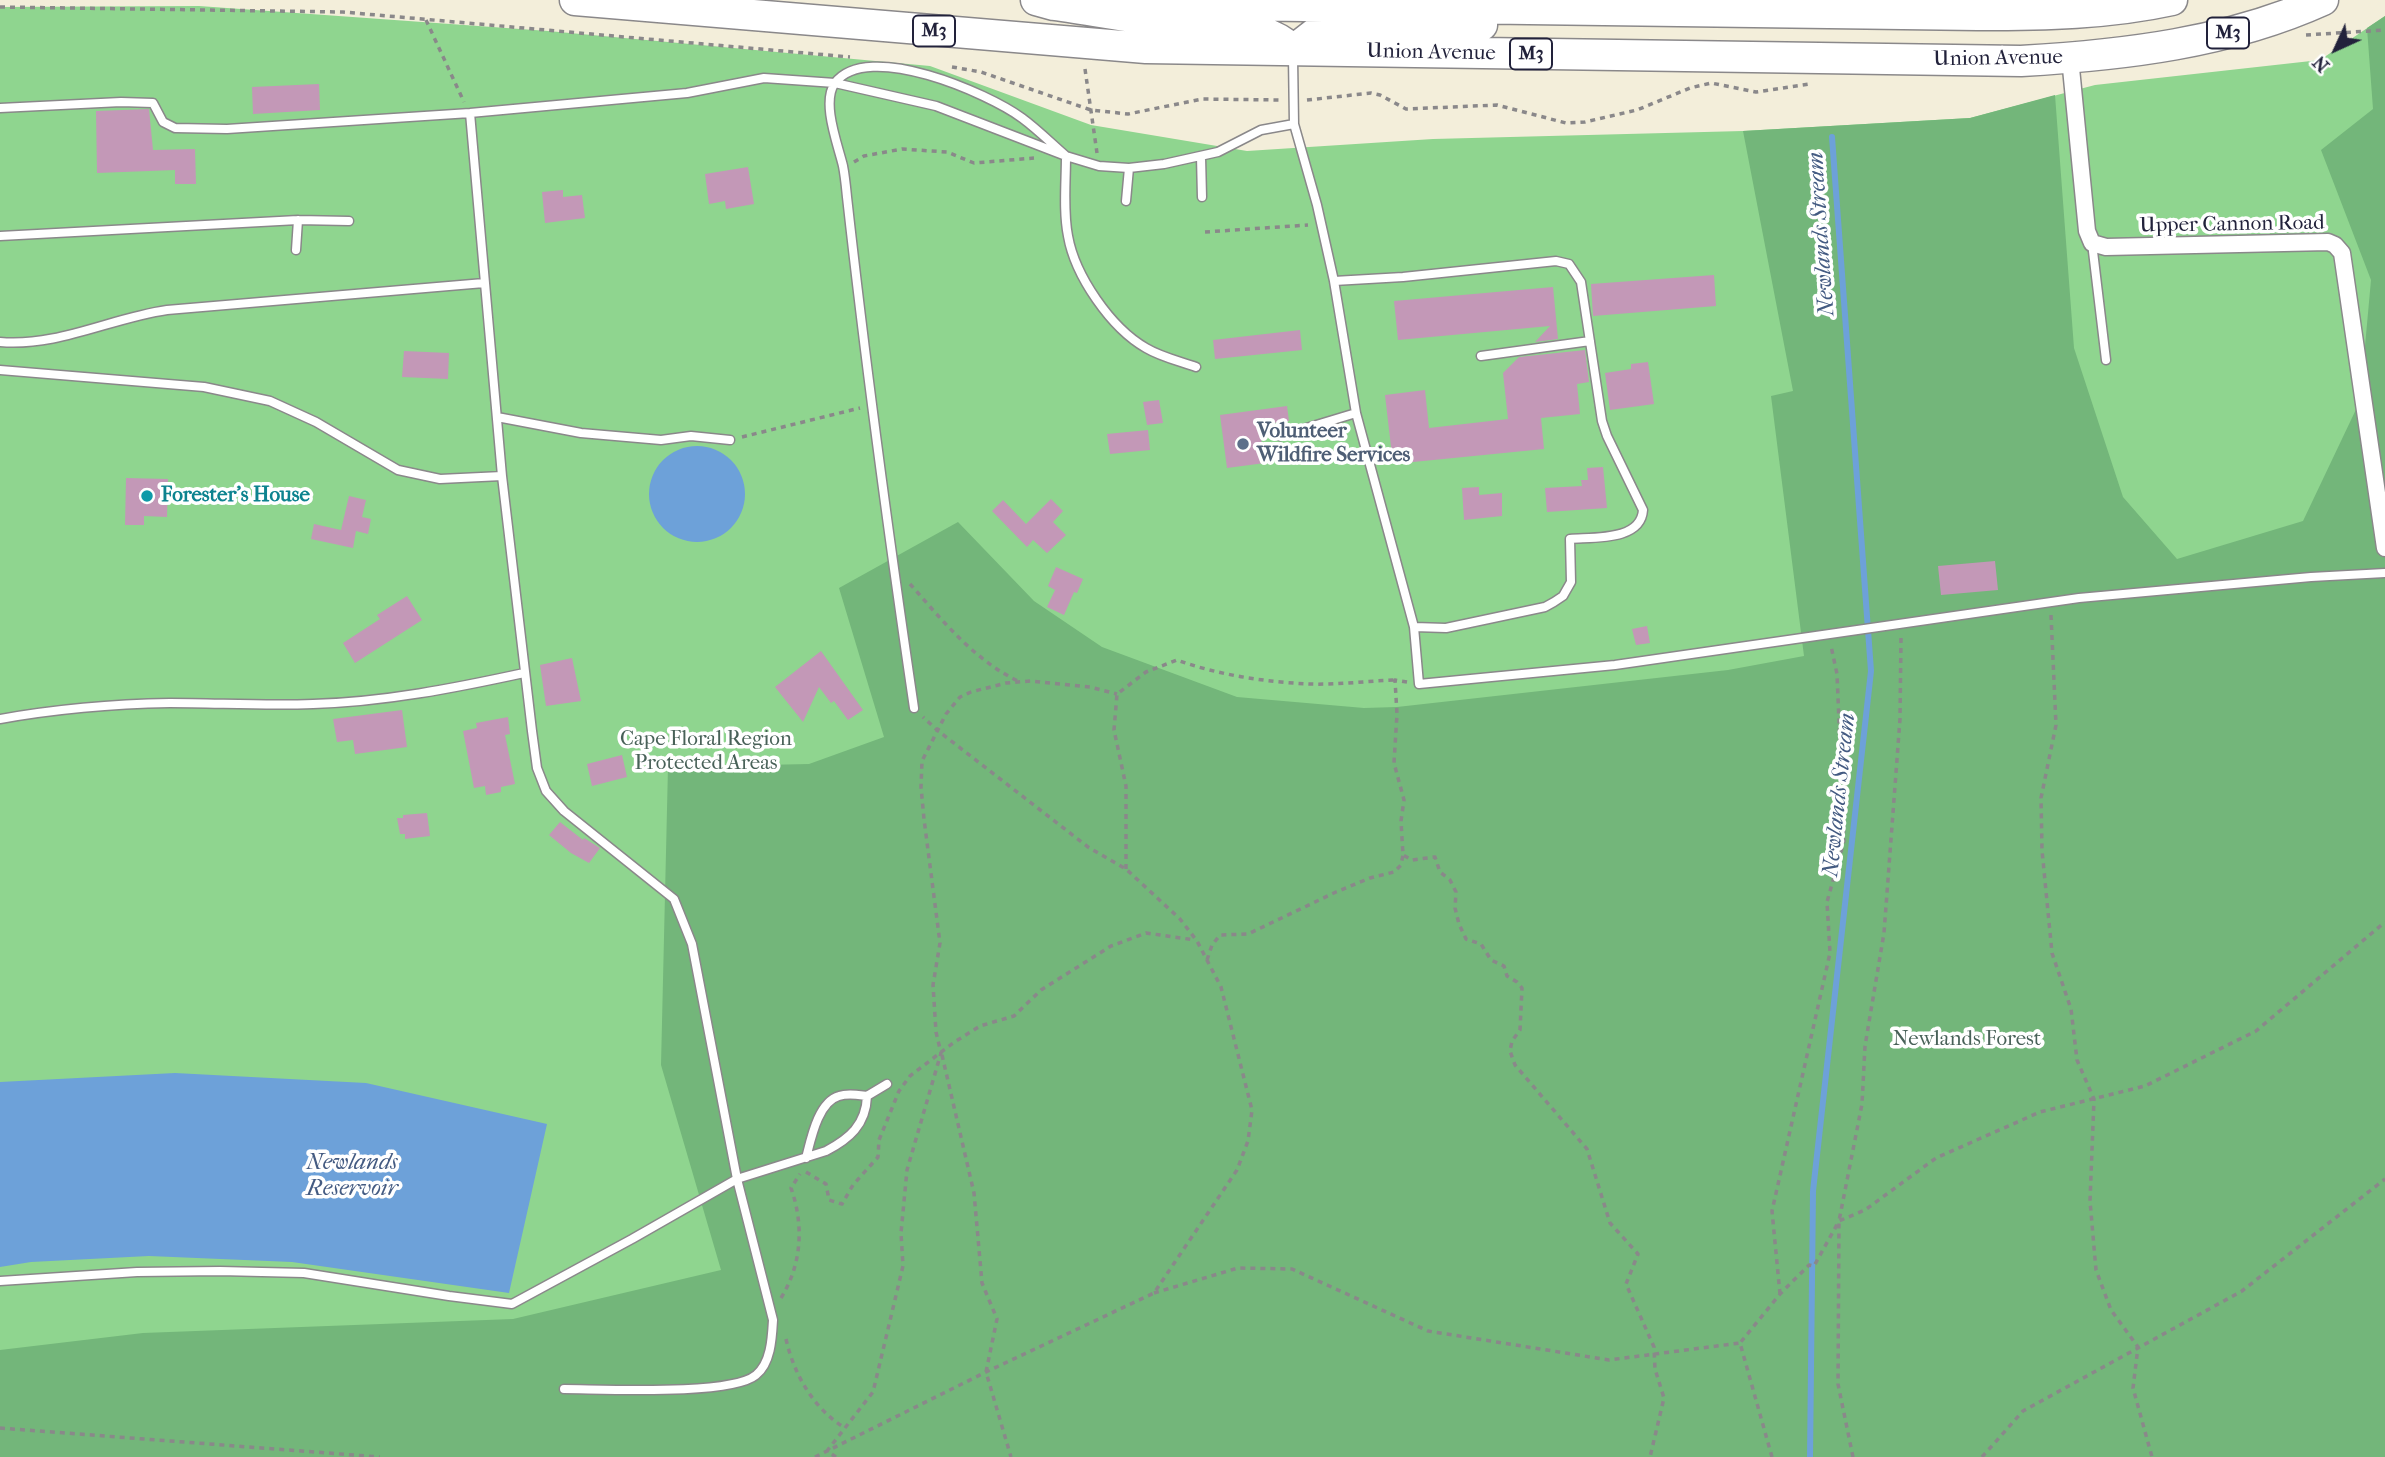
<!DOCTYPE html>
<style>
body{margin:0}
#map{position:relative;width:2385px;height:1457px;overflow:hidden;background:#f3eeda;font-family:"IM FELL French Canon",serif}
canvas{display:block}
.north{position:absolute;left:2301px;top:14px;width:70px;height:70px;-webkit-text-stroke:5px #fff;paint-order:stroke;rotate:225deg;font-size:19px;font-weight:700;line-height:28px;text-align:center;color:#22223b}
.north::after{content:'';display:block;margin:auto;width:24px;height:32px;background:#22223b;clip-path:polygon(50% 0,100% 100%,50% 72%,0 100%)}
</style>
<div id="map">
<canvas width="2385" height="1457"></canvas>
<div class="north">N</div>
</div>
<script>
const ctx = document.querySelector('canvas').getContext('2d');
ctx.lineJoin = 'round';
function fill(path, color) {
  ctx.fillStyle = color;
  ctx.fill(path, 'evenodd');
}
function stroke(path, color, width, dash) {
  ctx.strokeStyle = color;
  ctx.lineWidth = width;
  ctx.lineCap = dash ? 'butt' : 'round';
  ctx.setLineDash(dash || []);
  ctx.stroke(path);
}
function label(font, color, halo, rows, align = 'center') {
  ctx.font = font + ' "IM FELL French Canon",serif';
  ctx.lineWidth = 7;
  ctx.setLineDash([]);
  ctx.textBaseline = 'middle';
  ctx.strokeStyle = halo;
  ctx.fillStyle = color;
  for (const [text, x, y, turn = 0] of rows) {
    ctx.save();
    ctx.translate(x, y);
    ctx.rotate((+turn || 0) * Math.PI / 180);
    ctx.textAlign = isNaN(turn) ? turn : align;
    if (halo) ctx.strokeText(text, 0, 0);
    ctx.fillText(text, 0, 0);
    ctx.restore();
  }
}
const green = new Path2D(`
 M199,6L548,31L930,66L1091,125L1247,151L1433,139L1743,131L1970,118L2095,85L2320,60L2385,16V1457H0V7Z`);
const forest = new Path2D(`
 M2385,16V1457H0V1350L143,1333L513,1319L721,1270L661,1065L668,767L809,764L884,737L839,588L958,522L1034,601L1102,647L1237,697L1364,708L1397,707L1728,670L1804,656L1771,396L1793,391L1743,131L1970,118L2055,95L2074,348L2123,497L2177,559L2303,521L2360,401L2371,280L2321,150L2373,109L2367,28Z`);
const water = new Path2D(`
 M649 494a48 48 0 1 1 96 0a48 48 0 1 1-96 0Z
 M175,1073L366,1083L547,1124L509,1293L292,1262L149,1256L31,1262L0,1267V1082Z`);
const stream = new Path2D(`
 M1810,1457L1813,1191L1871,671L1832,137`);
const building = new Path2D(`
 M319,84L320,110L253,114L252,87Z
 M149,109L153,150L195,149L196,184H175V170L97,173L96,111Z
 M748,167L754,204L726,209L725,201L709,204L705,174Z
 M563,190V197L582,195L585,218L545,223L542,192Z
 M1714,275L1716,306L1593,316L1591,284Z
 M1553,287L1558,339L1535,342L1550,326L1398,340L1394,301Z
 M1300,330L1302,350L1215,359L1213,340Z
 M1585,350L1589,382L1577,384L1580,414L1541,418L1544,449L1393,464L1385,395L1425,390L1429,428L1508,419L1503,373L1519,357Z
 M404,351L449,353L448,379L402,377Z
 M1648,362L1654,404L1610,410L1605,373L1631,369V364Z
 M1159,400L1163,423L1147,425L1143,402Z
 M1287,406L1289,421L1259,425L1265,463L1227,468L1220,415Z
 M1148,430L1150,450L1110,454L1107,434Z
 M1603,467L1607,508L1547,512L1545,488L1582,486L1581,480H1588L1587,468Z
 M126,478L168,479L167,517L144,516V525H125Z
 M1479,487V495L1502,493V516L1464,520L1462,488Z
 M349,496L366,500L362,517L371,519L368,534L356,531L353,548L311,539L314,524L341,530Z
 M1051,499L1063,511L1053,522L1066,535L1047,553L1033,540L1027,547L992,511L1003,500L1026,524Z
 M1995,561L1998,590L1941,595L1938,566Z
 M1056,567L1083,579L1077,593L1074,592L1064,615L1047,607L1055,590L1048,586Z
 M407,596L422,620L355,663L343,643L380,619L377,615Z
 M1647,626L1650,643L1636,645L1632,629Z
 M821,651L863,710L848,720L834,701L831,703L819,687L803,722L775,687Z
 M572,658L581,701L546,706L540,665Z
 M402,710L407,747L355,754L353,740L337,742L333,719Z
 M508,717L510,734L505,735L515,784L501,787V792L486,795L485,786L474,788L463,731L477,728L476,723Z
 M622,755L627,777L592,786L587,764Z
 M427,813L430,836L405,839V834H400L397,818H403V815Z
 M560,822L583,840L584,838L600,848L589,863L571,853L549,835Z`);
const path = new Path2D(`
 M0,7L343,12L850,57
 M426,20L464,102
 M2306,35L2385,30
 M952,67L981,72L1091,110L1128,114L1202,99L1282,100
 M1085,69L1097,153
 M1307,100L1371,93L1380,95L1406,109L1497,105L1566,123L1585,122L1637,110L1690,88L1711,83L1756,92L1810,84
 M854,162L864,156L902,149L947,152L974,163L1034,158
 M1205,232L1308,225
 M742,437L860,408
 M910,584C942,620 974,660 1018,681
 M2051,615L2056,725L2041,798L2042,850L2052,953L2071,1009L2077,1060L2094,1099L2090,1201L2096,1270L2111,1310L2138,1347L2133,1388L2152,1457
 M1407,682L1395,680L1397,714L1394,763L1404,800L1401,821L1403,855L1412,860L1435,857L1440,872L1450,880L1456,892L1455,908L1459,924L1466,939L1481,944L1491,960L1504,966L1507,976L1517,982L1522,988L1520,1030L1512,1041L1510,1051L1515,1065L1587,1149L1610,1223L1638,1254L1626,1284L1654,1347L1655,1369L1664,1398L1650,1457
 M1126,869V786L1114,730L1117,694L1146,672L1177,660C1218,675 1266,682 1309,684C1337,685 1367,681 1395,680
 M1207,960L1212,945L1220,935L1248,934L1336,892L1370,878L1394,872L1401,865L1403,855
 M942,1055L974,1193L982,1283L997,1319L986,1372L1011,1457
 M806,1172L826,1184L829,1200L842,1204L853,1185L878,1157L879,1140L899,1091L910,1076L953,1043L980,1026L1014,1016L1041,990L1111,946L1146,933L1195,940
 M1154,1293L1238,1268L1292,1269L1428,1331L1609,1360L1740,1343
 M1780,1294L1772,1211L1830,953L1827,902L1844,841L1837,674L1831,646
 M781,1298C802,1264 804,1225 791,1188L800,1174
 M786,1339C794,1375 814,1409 845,1428
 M0,1428L380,1457
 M815,1457L986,1372L1154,1293L1237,1170L1248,1141L1252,1110L1221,987L1197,941L1180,919L1126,869L1088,847L937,730L923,717
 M836,1457L827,1451L873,1392L903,1266L901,1233L907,1170L941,1053L936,1032L933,985L940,943L924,819L921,787L922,761L946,714L960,697L971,692L1006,683L1031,681L1090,687L1117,694
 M1772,1457L1740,1343L1780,1294L1809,1265L1814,1266L1839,1221L1865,1210L1936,1158L2040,1112L2145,1086L2256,1031L2385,922
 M1853,1457L1838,1384L1839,1221L1862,1104L1865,1046L1884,933L1900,719L1901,637
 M1982,1457L2023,1411L2242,1291L2385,1179`);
const lane = new Path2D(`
 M1293,57L1294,124L1317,205L1334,281L1356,413L1414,627L1419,684L1615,665L2079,598L2311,577L2385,573
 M0,108L121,102L153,103L163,122L175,128L227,129L470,113L687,93L764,78L835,83L936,106L1066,156L1099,166L1129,168L1164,164L1218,152L1261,130L1294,124
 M470,113L502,476
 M1201,157L1202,197
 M1126,201L1129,168
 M0,236L298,220L349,221
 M2092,243L2106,360
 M296,250L298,220
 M1334,281L1403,277L1556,261L1569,264L1581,282L1602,421L1607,436L1643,510C1641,541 1594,537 1570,539L1571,582L1563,596L1554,602L1545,607L1446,628L1414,627
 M0,342C58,347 111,318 167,310L484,283
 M1481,356L1590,341
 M0,370L204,387L270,401L316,422L398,470L440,479L502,476L532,731L537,768L546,791L564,811L674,899L692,944L737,1179L773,1320C772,1338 771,1363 756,1375C731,1396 601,1389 564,1389
 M497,417L581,433L661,440L691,436L730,440
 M1280,436L1356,413
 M914,708C889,538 866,368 847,197C846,187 845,176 843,166C838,145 821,102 835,83C867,40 988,93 1022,118C1037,129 1051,143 1066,156C1066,182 1063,211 1068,236C1075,276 1111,328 1146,348C1161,357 1179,361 1196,367
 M0,719C56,709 113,704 170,703C217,703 266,706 313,704C384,702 455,688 524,673
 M806,1158C811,1139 818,1102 839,1096C848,1093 858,1095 867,1096
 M0,1281L137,1272L220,1271L304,1273L449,1296L512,1304L632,1239L737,1179L826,1151C849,1139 866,1125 867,1096L887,1084`);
const street = new Path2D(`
 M2070,58L2087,231L2092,243L2106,247L2328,242L2335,245L2342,253L2385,548`);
const highway = new Path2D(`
 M575,0L1146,48L2021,61C2124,55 2228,43 2323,0
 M1036,0L1054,5C1098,11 1143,20 1187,24C1220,28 1258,23 1286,44
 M1114,0L1230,5L1978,15C2044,15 2108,14 2172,0
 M1296,48L1314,34L1333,30L1443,29L1482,25`);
const markers = [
 [1243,444,7,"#5c6f8a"],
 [147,496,7,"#0f9aa8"]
];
const shields = [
 [934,31,42],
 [2228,33,42],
 [1531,54,42]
];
const shieldNames = [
 ["M3",934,31],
 ["M3",2228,33],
 ["M3",1531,54]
];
const streetNames = [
 ["Union Avenue",1431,53,1],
 ["Union Avenue",1998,59,-1],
 ["Upper Cannon Road",2232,225,-1]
];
const serviceNames = [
 ["Volunteer",1257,432],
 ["Wildfire Services",1257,456]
];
const cultureNames = [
 ["Forester's House",161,496]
];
const parkNames = [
 ["Cape Floral Region",706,740],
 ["Protected Areas",706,764],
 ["Newlands Forest",1967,1040]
];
const waterNames = [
 ["Newlands Stream",1822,234,-94],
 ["Newlands Stream",1840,795,-84],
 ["Newlands",352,1163],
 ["Reservoir",352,1189]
];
fill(green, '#8fd58f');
fill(forest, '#73b67a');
fill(water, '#6da1d9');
stroke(stream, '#6da1d9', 6);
fill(building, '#c398b7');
stroke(lane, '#8a888a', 11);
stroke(street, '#8a888a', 19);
stroke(highway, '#8a888a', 33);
stroke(path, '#8a888a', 3.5, [5, 5]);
stroke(lane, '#fff', 8);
stroke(street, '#fff', 16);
stroke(highway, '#fff', 30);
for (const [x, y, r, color] of markers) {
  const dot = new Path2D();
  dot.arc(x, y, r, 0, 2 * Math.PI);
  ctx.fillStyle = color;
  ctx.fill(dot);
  stroke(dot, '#fff', 2.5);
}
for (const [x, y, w] of shields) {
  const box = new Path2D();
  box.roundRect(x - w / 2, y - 15.5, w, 31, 5);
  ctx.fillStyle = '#fff';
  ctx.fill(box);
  stroke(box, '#22223b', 2);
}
label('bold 19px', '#22223b', null, shieldNames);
label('21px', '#22223b', '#fff', streetNames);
label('bold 21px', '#4e5e75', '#fff', serviceNames, 'left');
label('bold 21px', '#0d838f', '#fff', cultureNames, 'left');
label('21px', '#486158', '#fff', parkNames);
label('italic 23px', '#445b82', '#fff', waterNames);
</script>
